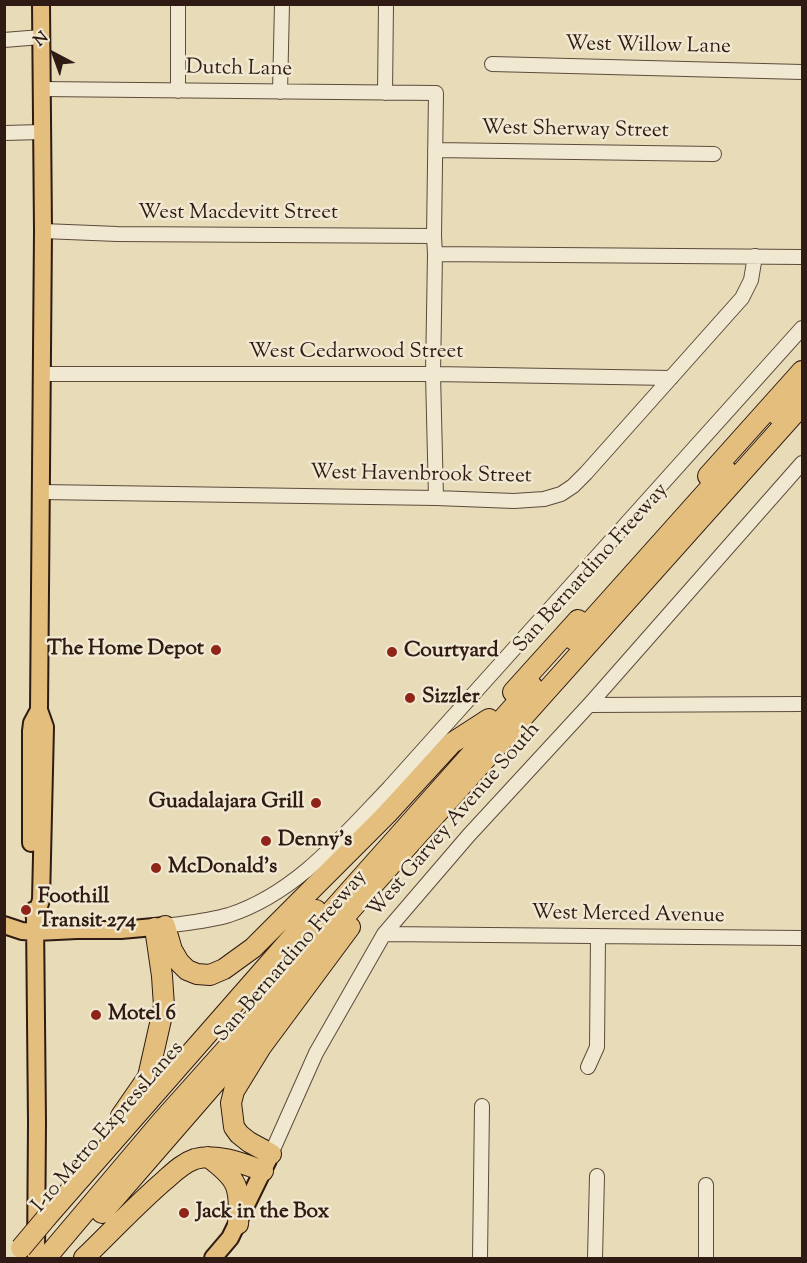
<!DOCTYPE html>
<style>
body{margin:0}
#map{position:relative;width:807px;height:1263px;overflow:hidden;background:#e8dbb8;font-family:"Sorts Mill Goudy",serif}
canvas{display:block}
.frame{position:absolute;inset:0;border:6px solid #2f1b13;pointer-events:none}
.north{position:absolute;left:24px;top:24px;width:60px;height:60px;-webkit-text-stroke:4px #f0e8d1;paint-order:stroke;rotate:319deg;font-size:16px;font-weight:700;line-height:24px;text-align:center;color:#2f1b13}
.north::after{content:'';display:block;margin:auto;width:21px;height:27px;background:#2f1b13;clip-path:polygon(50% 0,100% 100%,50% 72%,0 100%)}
</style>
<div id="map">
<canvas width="807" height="1263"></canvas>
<div class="frame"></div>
<div class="north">N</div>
</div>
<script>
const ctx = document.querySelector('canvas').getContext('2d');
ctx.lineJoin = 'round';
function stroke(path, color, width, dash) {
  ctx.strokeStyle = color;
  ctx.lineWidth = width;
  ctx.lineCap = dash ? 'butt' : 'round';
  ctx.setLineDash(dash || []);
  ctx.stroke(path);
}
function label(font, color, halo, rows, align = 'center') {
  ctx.font = font + ' "Sorts Mill Goudy",serif';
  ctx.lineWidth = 5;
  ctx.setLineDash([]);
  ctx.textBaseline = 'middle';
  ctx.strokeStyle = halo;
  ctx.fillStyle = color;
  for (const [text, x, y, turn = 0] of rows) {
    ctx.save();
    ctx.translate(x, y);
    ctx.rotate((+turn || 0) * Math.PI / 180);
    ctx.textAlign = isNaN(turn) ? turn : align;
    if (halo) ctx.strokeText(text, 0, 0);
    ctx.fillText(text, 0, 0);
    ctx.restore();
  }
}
const minor = new Path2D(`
 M4,40L41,37
 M492,64L802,72
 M41,89L436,93L434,236L435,254L433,374L436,498
 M178,91V4
 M280,92L282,4
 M385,93L386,4
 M4,133L42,132
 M435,150L714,154
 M43,231L117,234L434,236
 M435,254L802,257
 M41,374H433L671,378
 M41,492L436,498L514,501L544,499L561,494L573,486L586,473L742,298L751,280L755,256
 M589,705L802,704
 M165,926C186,923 209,921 229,915C296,893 342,837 389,788L802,328
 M384,934L802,938
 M588,1067L597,1047L598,937
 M271,1154L316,1053L384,934L469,835L589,705L802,463
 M480,1258L482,1106
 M595,1258L597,1176
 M706,1258V1185`);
const major = new Path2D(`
 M31,843V731L32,723L39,710
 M34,910L35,919L37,1122L36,1258
 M35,919L41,900L45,727L39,710L43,231L41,4
 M4,925L22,931L36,932L77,930H121L165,926
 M213,1258L230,1238L268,1160`);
const highway = new Path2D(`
 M776,414L802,385
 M708,476L802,371
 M574,640L726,470
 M513,692L578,620
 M165,926L172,950L179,962L187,970L197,974L210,975L224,969L253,948L387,814L452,743L489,719
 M312,933L532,686
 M121,1116L148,1077L164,1006L162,976L155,928
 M271,1154L249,1142L239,1134L234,1127L231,1103L234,1091L261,1047L350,927
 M208,1157C238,1179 241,1187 238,1224
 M102,1213L279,1009
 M47,1217L316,910
 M46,1258L161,1122L802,405
 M84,1258C111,1232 136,1205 165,1180C174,1172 183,1163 195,1159C217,1153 242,1163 263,1171`);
const highwayBridge = new Path2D(`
 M21,1248L47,1217`);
const markers = [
 [216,650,6,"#8f2418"],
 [392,652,6,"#8f2418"],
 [410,698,6,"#8f2418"],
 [316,803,6,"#8f2418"],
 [266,841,6,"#8f2418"],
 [156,868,6,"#8f2418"],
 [26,910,6,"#8f2418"],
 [96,1015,6,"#8f2418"],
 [184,1213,6,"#8f2418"]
];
const streetNames = [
 ["West Willow Lane",648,47,1],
 ["Dutch Lane",239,70,1],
 ["West Sherway Street",575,131,1],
 ["West Macdevitt Street",238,214],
 ["West Cedarwood Street",356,353],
 ["West Havenbrook Street",421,476,1],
 ["San Bernardino Freeway",592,569,-48],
 ["West Garvey Avenue South",455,821,-49],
 ["West Merced Avenue",628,916,1],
 ["San Bernardino Freeway",292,957,-49],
 ["I-10 Metro ExpressLanes",109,1128,-49]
];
const poiNames = [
 ["The Home Depot",204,650,"right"],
 ["Courtyard",404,652],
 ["Sizzler",422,698],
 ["Guadalajara Grill",304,803,"right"],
 ["Denny's",278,841],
 ["McDonald's",168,868],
 ["Foothill",38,898],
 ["Transit 274",38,922],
 ["Motel 6",108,1015],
 ["Jack in the Box",196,1213]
];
stroke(minor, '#5d4b3c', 16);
stroke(major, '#2f1b13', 20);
stroke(highway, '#2f1b13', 22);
stroke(minor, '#f0e8d1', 14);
stroke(major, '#e4be7c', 16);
stroke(highway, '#e4be7c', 20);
stroke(highwayBridge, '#2f1b13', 22, []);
stroke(highwayBridge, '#e4be7c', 20);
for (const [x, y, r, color] of markers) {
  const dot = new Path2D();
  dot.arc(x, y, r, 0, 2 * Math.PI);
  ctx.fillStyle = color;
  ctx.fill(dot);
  stroke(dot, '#f0e8d1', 2);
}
label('21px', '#2f1b13', '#f0e8d1', streetNames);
label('bold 21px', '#2f1b13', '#f0e8d1', poiNames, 'left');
</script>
